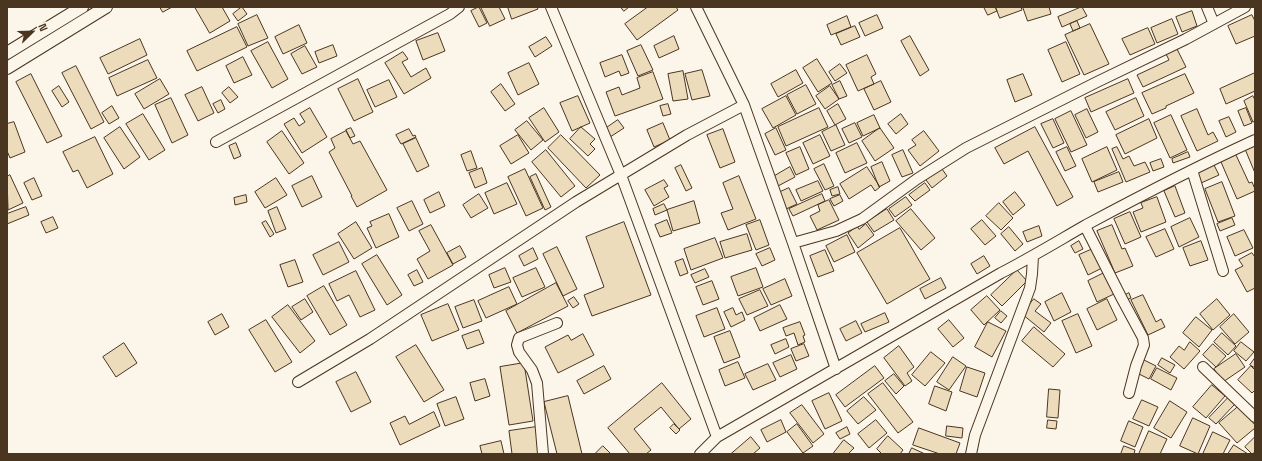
<!DOCTYPE html>
<style>
body{margin:0}
#map{position:relative;width:1262px;height:461px;overflow:hidden;background:#fbf6e9;font-family:"Space Grotesk",sans-serif}
canvas{display:block}
.frame{position:absolute;inset:0;border:8px solid #4a3520;pointer-events:none}
.north{position:absolute;left:12px;top:12px;width:40px;height:40px;-webkit-text-stroke:3px #fbf6e9;paint-order:stroke;rotate:67deg;font-size:11px;font-weight:700;line-height:16px;text-align:center;color:#4a3520}
.north::after{content:'';display:block;margin:auto;width:14px;height:18px;background:#4a3520;clip-path:polygon(50% 0,100% 100%,50% 72%,0 100%)}
</style>
<div id="map">
<canvas width="1262" height="461"></canvas>
<div class="frame"></div>
<div class="north">N</div>
</div>
<script>
const ctx = document.querySelector('canvas').getContext('2d');
ctx.lineJoin = 'round';
function fill(path, color) {
  ctx.fillStyle = color;
  ctx.fill(path, 'evenodd');
}
function stroke(path, color, width, dash) {
  ctx.strokeStyle = color;
  ctx.lineWidth = width;
  ctx.lineCap = dash ? 'butt' : 'round';
  ctx.setLineDash(dash || []);
  ctx.stroke(path);
}
const building = new Path2D(`
 M160,7H172L163,12Z
 M195,7H222L230,21L210,33Z
 M242,7L247,14L238,21L233,14Z
 M479,7L487,23L479,27L471,11Z
 M481,7H499L505,19L490,26Z
 M508,7H537L538,9L512,19Z
 M621,7H629L624,11Z
 M648,7H676L678,10L637,40L625,24Z
 M984,7H995L997,11L988,15Z
 M996,7H1021L1022,10L1000,18Z
 M1023,7H1049L1051,14L1028,21Z
 M1082,7L1087,16L1062,27L1058,17Z
 M1192,11L1197,26L1182,32L1176,17Z
 M257,15L268,38L248,46L238,24Z
 M877,15L883,28L865,36L859,23Z
 M1252,15L1255,21V36L1236,44L1228,26Z
 M847,16L851,27L831,35L827,25Z
 M1172,19L1178,34L1157,43L1151,28Z
 M1077,21L1080,28L1073,31L1070,24Z
 M1090,24L1109,64L1084,75L1065,35Z
 M299,25L307,43L283,54L275,37Z
 M855,26L860,37L841,45L836,34Z
 M237,27L247,47L197,71L187,51Z
 M1148,28L1155,44L1130,55L1122,39Z
 M438,33L445,51L423,60L416,41Z
 M674,36L679,49L659,58L654,46Z
 M910,36L929,70L920,76L901,41Z
 M546,37L552,46L535,57L529,47Z
 M140,39L147,55L108,74L100,58Z
 M268,42L288,79L272,88L251,51Z
 M1066,42L1080,74L1062,82L1048,50Z
 M333,45L337,56L319,63L315,52Z
 M641,45L653,70L638,76L627,51Z
 M305,46L317,67L302,74L291,54Z
 M1177,49L1186,67L1143,87L1137,75L1169,60L1166,54Z
 M403,52L408,59L402,62L411,77L426,68L431,78L404,94L385,63Z
 M622,55L629,73L621,76L619,71L605,77L600,63Z
 M867,55L876,74L871,77L874,84L858,91L846,65Z
 M243,57L252,75L234,83L226,66Z
 M817,59L832,83L818,92L803,68Z
 M148,60L157,78L117,96L109,78Z
 M529,63L539,84L518,95L508,73Z
 M840,64L847,73L835,81L829,72Z
 M76,66L104,122L91,129L62,73Z
 M702,70L710,96L692,100L685,74Z
 M796,70L803,83L778,97L771,84Z
 M683,71L688,99L673,101L668,74Z
 M653,72L663,99L615,116L606,92L619,87L622,95L640,88L637,78Z
 M1255,73V91L1226,104L1220,89Z
 M31,74L62,136L47,143L16,82Z
 M1023,74L1032,95L1015,102L1007,80Z
 M1185,74L1194,93L1166,106V108L1152,114L1142,93Z
 M160,79L169,94L144,109L135,94Z
 M358,79L373,112L354,121L338,89Z
 M1128,79L1134,93L1091,112L1085,98Z
 M389,80L397,97L375,107L367,90Z
 M840,81L847,96L839,99L832,85Z
 M881,81L891,102L874,110L864,89Z
 M501,84L515,104L505,111L491,92Z
 M806,85L816,104L797,114L787,95Z
 M59,86L69,102L62,107L52,91Z
 M830,86L839,99L825,109L816,96Z
 M202,87L214,113L198,121L185,95Z
 M229,87L238,97L230,103L222,93Z
 M578,96L590,123L572,131L560,103Z
 M786,96L796,115L773,128L762,109Z
 M1253,96L1255,100V121L1253,122L1244,101Z
 M171,98L188,135L172,143L155,105Z
 M1136,98L1144,116L1115,130L1106,112Z
 M221,100L225,109L218,113L213,104Z
 M668,104L671,114L663,116L660,106Z
 M838,104L846,119L835,125L827,111Z
 M112,106L119,118L109,124L102,113Z
 M310,108L327,137L302,153L284,124L294,118L299,126L305,122L300,114Z
 M544,108L559,132L545,142L529,118Z
 M819,108L828,127L786,146L778,127Z
 M1246,108L1252,123L1244,126L1238,111Z
 M1087,109L1098,132L1086,138L1075,115Z
 M1197,109L1208,135L1213,132L1218,141L1197,151L1181,116Z
 M1071,111L1087,145L1071,152L1055,119Z
 M143,114L165,150L149,160L126,124Z
 M901,114L908,124L896,134L888,124Z
 M874,115L880,128L863,136L857,123Z
 M1171,115L1187,150L1170,158L1154,123Z
 M1229,117L1236,132L1226,137L1219,121Z
 M1053,119L1064,143L1053,148L1041,124Z
 M1149,119L1157,138L1125,154L1116,135Z
 M618,120L624,128L610,137L605,129Z
 M527,121L543,140L531,150L515,130Z
 M14,122L25,152L10,158L7,151V124Z
 M663,123L670,140L654,147L647,130Z
 M855,123L862,137L849,143L842,129Z
 M836,125L845,145L831,151L822,132Z
 M120,127L140,157L124,169L104,138Z
 M581,127L595,139L590,144L595,149L588,156L570,139Z
 M1035,127L1073,197L1057,206L1028,151L1004,164L995,148Z
 M351,128L355,136L350,138L346,130Z
 M776,128L786,150L775,155L765,134Z
 M880,128L894,148L875,161L862,141Z
 M409,129L413,136L415,135L416,137L401,144L396,135Z
 M723,129L735,162L720,168L707,135Z
 M282,131L304,163L289,174L267,142Z
 M346,131L353,144L360,141L387,190L357,207L351,196H352L329,152L335,148L331,139Z
 M924,131L939,151L920,166L908,150L916,145L912,140Z
 M518,135L529,153L511,164L500,146Z
 M561,135L600,175L586,188L548,148Z
 M820,135L830,156L813,164L803,143Z
 M95,137L113,174L87,188L78,170L73,172L63,152Z
 M416,138L429,166L417,172L403,144Z
 M236,143L241,156L234,159L229,146Z
 M857,143L867,163L845,173L836,153Z
 M1255,145V173L1245,149Z
 M800,147L809,169L796,175L786,153Z
 M1067,147L1076,166L1065,171L1056,152Z
 M1107,147L1117,170L1092,182L1082,159Z
 M1117,147L1123,159L1129,156L1134,166L1145,162L1150,172L1126,182L1112,149Z
 M546,150L575,186L561,197L532,162Z
 M903,150L913,173L902,177L892,155Z
 M471,151L477,168L467,171L461,155Z
 M1188,152L1190,157L1173,163L1172,159Z
 M1236,155L1249,183L1252,182L1255,189V191L1237,199L1221,162Z
 M1161,159L1164,167L1153,171L1150,163Z
 M882,162L890,181L879,187L871,167Z
 M824,164L834,186L825,190L814,169Z
 M681,165L692,188L686,191L675,168Z
 M1214,165L1219,175L1201,183L1196,173Z
 M790,167L795,177L778,186L773,177Z
 M867,167L880,187L875,191L871,185L849,199L840,184Z
 M482,168L487,183L475,188L469,173Z
 M525,169L543,208L526,216L508,177Z
 M942,169L947,176L932,188L926,180Z
 M1119,172L1123,182L1098,192L1094,182Z
 M536,174L551,207L545,210L530,177Z
 M10,175L23,203L8,210L7,177Z
 M312,176L322,197L302,207L292,186Z
 M739,176L756,219L728,230L721,213L733,209L723,183Z
 M34,178L42,196L32,200L24,183Z
 M276,178L287,195L265,208L255,192Z
 M664,180L668,186L664,188L669,197L654,206L645,190Z
 M818,181L823,191L801,201L796,190Z
 M1222,182L1235,216L1218,222L1205,189Z
 M507,183L517,204L494,214L485,193Z
 M925,183L930,190L915,201L909,195Z
 M1175,186L1185,213L1175,217L1164,191Z
 M838,187L840,194L832,196L830,190Z
 M789,188L797,204L786,209L778,193Z
 M439,192L445,206L430,213L424,200Z
 M1015,192L1025,205L1013,215L1003,202Z
 M479,194L488,208L471,218L463,205Z
 M822,194L825,201L793,216L789,209Z
 M246,195L247,202L235,205L234,198Z
 M840,195L843,201L834,206L830,199Z
 M906,197L912,205L895,217L889,209Z
 M1157,197L1166,222L1141,232L1133,212L1143,208L1141,203Z
 M829,200L839,220L817,230L810,216L820,211L818,205Z
 M412,201L423,224L409,231L397,208Z
 M694,201L700,223L673,231L667,210Z
 M999,203L1013,218L1001,230L986,216Z
 M664,204L667,210L655,215L653,209Z
 M26,207L29,215L7,224V214Z
 M277,207L286,229L276,233L268,211Z
 M887,209L894,220L874,232L867,222Z
 M911,209L935,238L921,250L896,221Z
 M1130,212L1141,237L1125,244L1114,219Z
 M389,214L399,237L376,248L367,228L372,226L370,222Z
 M53,217L58,228L46,233L41,222Z
 M1190,218L1199,237L1179,247L1171,227Z
 M1232,218L1235,225L1220,231L1217,224Z
 M667,220L672,233L660,237L655,225Z
 M760,220L769,245L756,250L746,225Z
 M982,220L996,236L985,245L971,229Z
 M266,221L274,234L270,237L262,223Z
 M356,222L372,248L354,259L338,234Z
 M624,222L651,295L592,316L584,295L604,287L586,237Z
 M866,224L874,235L858,248L848,233L857,226L859,229Z
 M431,225L453,265L428,279L417,259L430,251L419,231Z
 M1112,225L1122,249L1125,248L1133,266L1115,273L1097,231Z
 M1039,226L1042,236L1027,242L1023,232Z
 M1009,227L1023,244L1015,251L1001,234Z
 M900,228L930,279L887,304L857,253Z
 M1165,229L1174,249L1156,257L1146,237Z
 M1244,230L1253,248L1235,256L1227,237Z
 M747,234L752,250L725,258L720,242Z
 M847,235L855,252L834,262L826,246Z
 M715,238L723,258L691,270L684,249Z
 M1079,241L1083,249L1075,253L1071,246Z
 M1201,241L1208,260L1190,266L1183,248Z
 M339,242L349,262L323,275L313,255Z
 M460,246L466,257L453,264L447,253Z
 M557,247L577,289L563,296L543,254Z
 M533,248L538,259L524,266L519,256Z
 M770,248L775,260L762,266L756,254Z
 M1095,248L1104,267L1088,275L1079,255Z
 M825,250L834,271L818,277L810,256Z
 M1252,253L1255,257V288L1247,292L1235,270L1243,266L1239,260Z
 M377,255L402,295L387,305L362,264Z
 M984,256L990,266L977,274L971,264Z
 M683,259L688,273L680,276L675,262Z
 M295,260L303,282L288,287L280,265Z
 M505,268L511,282L494,288L489,275Z
 M536,268L545,287L522,297L513,278Z
 M756,268L763,287L738,296L731,277Z
 M705,269L709,277L695,283L691,275Z
 M417,270L423,282L414,286L408,275Z
 M1017,270L1027,281L1002,306L991,295Z
 M356,271L375,310L360,317L349,295L337,301L329,284Z
 M1104,273L1114,294L1097,302L1088,281Z
 M941,278L946,288L925,299L920,289Z
 M785,279L792,296L771,305L763,289Z
 M712,281L719,299L703,305L696,287Z
 M556,283L568,306L517,333L506,311Z
 M324,286L347,325L330,335L307,296Z
 M509,287L517,304L486,318L478,301Z
 M760,290L768,306L747,315L739,299Z
 M1062,293L1071,312L1054,321L1045,302Z
 M1129,293L1131,298L1124,301L1122,297Z
 M1143,295L1156,322L1161,319L1165,327L1148,335L1131,300Z
 M987,296L1000,310L984,325L971,310Z
 M574,297L579,304L573,308L568,301Z
 M305,299L313,312L301,320L292,307Z
 M1034,299L1041,304L1035,311L1051,323L1044,332L1022,314Z
 M1107,299L1117,320L1097,330L1087,309Z
 M1217,299L1230,315L1213,330L1200,314Z
 M474,300L482,321L463,328L455,307Z
 M448,304L459,330L432,341L421,315Z
 M288,305L315,341L300,353L272,317Z
 M780,305L787,319L760,331L754,318Z
 M717,308L725,329L704,337L696,316Z
 M733,308L736,315L742,312L745,320L731,327L724,312Z
 M1001,311L1007,316L1001,323L995,318Z
 M885,313L889,322L865,332L861,324Z
 M222,314L229,327L215,335L208,322Z
 M1078,314L1092,346L1076,353L1062,321Z
 M1234,314L1249,332L1235,344L1220,327Z
 M1196,317L1212,330L1199,347L1183,333Z
 M266,320L292,362L275,372L249,330Z
 M949,320L964,338L953,347L938,329Z
 M856,321L862,333L846,341L840,329Z
 M800,322L805,335L803,336L805,342L798,345L794,333L786,336L783,328Z
 M988,322L1006,331L992,357L975,347Z
 M1034,327L1065,354L1053,367L1022,341Z
 M479,330L484,343L467,349L462,336Z
 M730,331L740,357L724,363L714,337Z
 M1222,333L1236,346L1228,355L1214,342Z
 M583,334L594,355L558,373L545,347L568,335L571,340Z
 M786,339L789,347L775,354L771,345Z
 M1190,342L1200,351L1184,369L1170,357L1179,346L1184,350Z
 M1241,342L1254,352L1246,361L1234,351Z
 M124,343L137,363L116,377L103,357Z
 M804,344L809,356L796,361L791,349Z
 M1213,344L1226,356L1216,367L1203,355Z
 M416,345L444,390L424,402L396,357Z
 M899,346L914,367L907,373L912,381L905,386L884,358Z
 M931,352L945,363L925,386L912,375Z
 M1236,354L1245,367L1223,382L1214,369Z
 M791,355L797,369L780,377L773,363Z
 M953,357L966,366L949,390L937,382Z
 M1162,358L1175,365L1170,373L1158,365Z
 M1255,358V368L1250,365Z
 M1144,360L1156,366L1149,379L1137,373Z
 M738,362L745,378L725,386L719,370Z
 M524,363L533,421L509,425L500,367Z
 M768,364L776,380L753,390L745,374Z
 M604,366L611,379L584,394L577,381Z
 M875,366L884,378L845,407L836,395Z
 M1251,366L1255,370V390L1252,393L1238,380Z
 M967,367L985,373L977,397L960,391Z
 M1157,368L1177,378L1171,390L1151,379Z
 M356,372L371,402L351,412L336,382Z
 M894,374L904,386L896,394L885,381Z
 M485,379L490,396L475,401L470,383Z
 M662,383L691,419L679,429L661,407L634,429L651,450L646,454H630L608,428Z
 M883,383L913,422L898,433L868,394Z
 M1212,385L1225,396L1206,418L1193,407Z
 M935,386L952,392L946,411L929,404Z
 M1049,389L1060,390L1058,418L1047,417Z
 M829,393L842,421L825,429L812,401Z
 M568,396L582,454H557L544,402Z
 M456,397L464,419L445,426L437,404Z
 M864,397L876,410L858,424L847,411Z
 M1228,398L1235,404L1216,424L1209,418Z
 M1142,400L1158,407L1149,426L1133,419Z
 M1170,401L1187,412L1171,438L1154,428Z
 M802,405L824,434L813,443L790,413Z
 M1239,406L1255,425V428L1237,443L1219,423Z
 M434,412L440,426L400,445L390,423L405,416L409,424Z
 M1193,418L1210,426L1198,454L1180,446Z
 M781,420L786,432L767,442L761,430Z
 M876,420L887,433L869,448L858,434Z
 M1048,420L1057,421L1056,429L1047,428Z
 M1129,421L1143,427L1135,447L1121,441Z
 M674,424L680,430L676,434L670,428Z
 M797,424L813,446L803,453L787,432Z
 M947,426L963,428L962,438L946,436Z
 M536,427L540,454H512L509,431Z
 M847,427L850,434L840,439L836,433Z
 M919,428L960,443L956,454H940L913,445Z
 M1149,431L1167,439L1160,454H1139Z
 M1213,432L1230,440L1223,454H1203Z
 M888,436L903,450L900,454H882L877,449Z
 M751,437L760,448L753,454H731Z
 M1255,437V452L1252,454L1245,447Z
 M844,440L854,448L848,454H833Z
 M501,441L504,454H482L480,446Z
 M1234,445L1248,454H1228Z
 M603,446L611,454H595Z
 M1124,446L1135,450L1134,454H1121Z
 M912,448L925,454H909Z`);
const minor = new Path2D(`
 M551,7L621,175L717,437
 M696,7L744,105L793,243L836,369
 M1207,7L1214,24
 M216,142L450,14L459,7
 M1192,170L1223,271
 M1085,226L1122,299L1143,338L1144,345L1136,366L1129,393
 M793,243L836,231L862,219L917,179L966,148L1097,82L1186,39L1245,7
 M1203,367L1255,417
 M298,382L370,339L576,202L687,135L744,105
 M543,454L537,383L532,370L519,352L517,345L519,338L557,323
 M700,454L717,437L1001,273C1030,258 1058,241 1086,225C1142,195 1198,166 1255,140
 M971,454L975,435L1030,288L1032,274L1033,256`);
const tertiary = new Path2D(`
 M7,53L82,7
 M7,68L106,7`);
fill(building, '#ecdcbc');
stroke(building, '#4a3520', 1);
stroke(minor, '#4a3520', 12);
stroke(tertiary, '#4a3520', 14);
stroke(minor, '#fbf6e9', 10);
stroke(tertiary, '#fbf6e9', 12);
</script>
